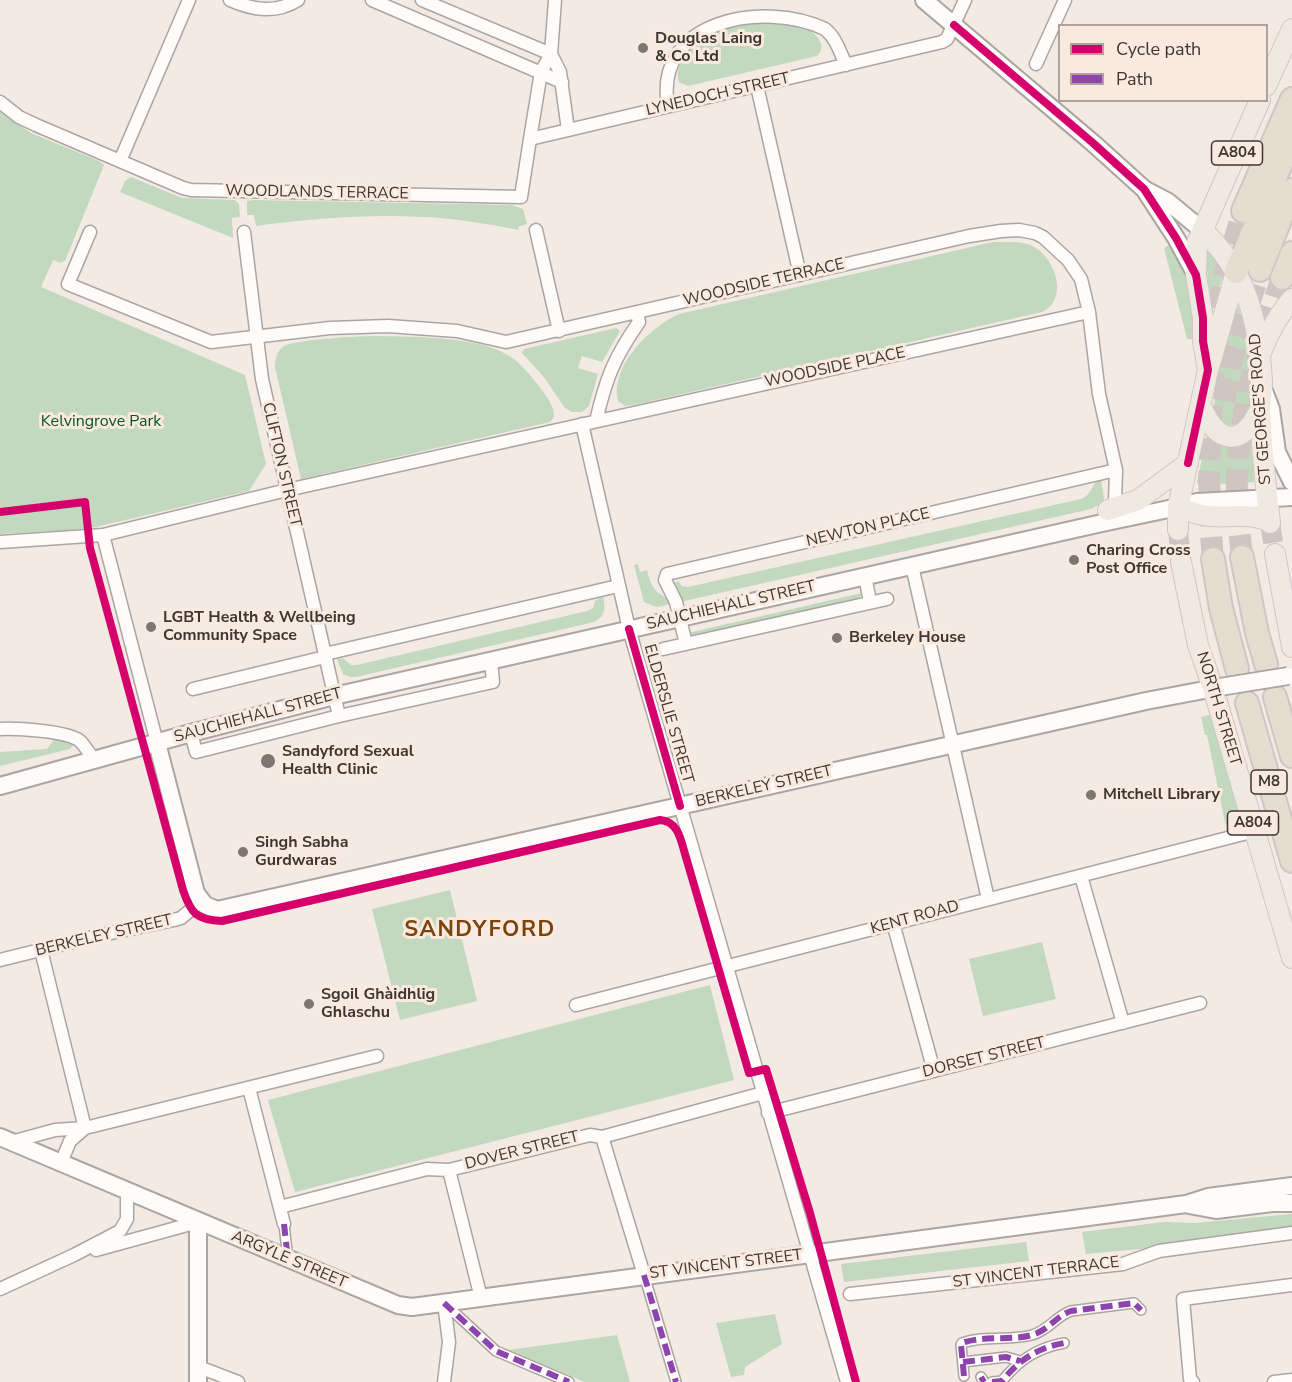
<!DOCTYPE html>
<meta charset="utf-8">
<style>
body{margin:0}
#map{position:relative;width:1292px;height:1382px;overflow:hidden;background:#f4eae4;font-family:"Nunito Sans",sans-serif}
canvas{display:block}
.legend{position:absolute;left:1058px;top:24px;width:210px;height:78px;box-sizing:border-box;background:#fae9de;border:2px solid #aea29a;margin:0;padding:8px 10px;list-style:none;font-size:18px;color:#3d3733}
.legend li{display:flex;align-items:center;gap:12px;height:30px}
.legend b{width:30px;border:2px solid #aea29a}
</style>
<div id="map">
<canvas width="1292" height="1382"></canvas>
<ul class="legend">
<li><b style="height:8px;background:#d6006c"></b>Cycle path</li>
<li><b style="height:8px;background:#8e44ad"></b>Path</li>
</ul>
</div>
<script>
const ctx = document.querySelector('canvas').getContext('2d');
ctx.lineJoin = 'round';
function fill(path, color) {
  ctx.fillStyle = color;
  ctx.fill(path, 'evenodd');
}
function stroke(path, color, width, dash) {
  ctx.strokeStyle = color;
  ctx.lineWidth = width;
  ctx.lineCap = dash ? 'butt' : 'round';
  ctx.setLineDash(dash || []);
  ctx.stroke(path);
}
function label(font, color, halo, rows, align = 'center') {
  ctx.font = font + ' "Nunito Sans",sans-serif';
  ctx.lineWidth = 6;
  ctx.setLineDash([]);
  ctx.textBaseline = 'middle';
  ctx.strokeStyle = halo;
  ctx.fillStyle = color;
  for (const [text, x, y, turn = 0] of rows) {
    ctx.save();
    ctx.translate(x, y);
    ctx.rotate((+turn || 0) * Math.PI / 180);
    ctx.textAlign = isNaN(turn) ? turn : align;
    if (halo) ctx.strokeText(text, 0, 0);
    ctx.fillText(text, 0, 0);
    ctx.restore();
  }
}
const green = new Path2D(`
 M745,17C763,20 782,21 799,26C812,29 830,44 817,56L688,86L679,82C673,66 692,44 706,35C718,28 732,23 745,17Z
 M0,111L31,133L99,161L104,165L65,261L60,263L53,260L41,287L245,375L266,464L249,491L87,529L0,534Z
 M131,177L182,198L235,200L239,204L240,217L232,218L233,238L120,192L125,181Z
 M253,200L512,205L523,209L527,224L518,227L519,230C487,224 455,218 422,217C366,214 311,219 256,226L254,215H247V201Z
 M993,242C1006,242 1022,240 1034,247C1056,259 1069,300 1042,312L638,404L625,406L618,401C610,366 650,327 679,314Z
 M1173,243C1187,273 1196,306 1192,339H1187L1164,248Z
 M1209,251L1225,273L1219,287L1221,288L1218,297H1216L1214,302L1217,303L1216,306L1213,307L1208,283L1206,252Z
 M1235,308H1239C1244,324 1256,400 1249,413C1241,428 1219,432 1215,412C1211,389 1229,333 1235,308Z
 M616,328L620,331L602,362L582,356L578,368L598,374L589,406L582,412H572L565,408L543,376L522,353L524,349Z
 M378,336C414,337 480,336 509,356C521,363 530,375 538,385C545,394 555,406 554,417L550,422L301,479L275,367C275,360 277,350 284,346C298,339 361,336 378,336Z
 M1207,434L1253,437L1254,482L1199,485L1197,482Z
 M1101,478L1104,499L1100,504L1091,509L680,602L673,584L678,581L682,586L688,587L1081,499C1092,495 1091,484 1101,478Z
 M638,564L640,572L647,570C649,579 652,589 660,594C665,597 668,598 672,604L656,607L644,602L634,565Z
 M862,593L858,601L691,637L688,633Z
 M603,596C606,610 605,619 590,623L356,677H350L343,674L337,659L343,658L351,665H357L587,611L593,608L595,601Z
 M1214,714L1242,819L1238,826L1230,831L1225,823L1228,822H1225L1207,735H1205L1201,717Z
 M55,738L71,742L73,745L70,749L0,766V752L47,749Z
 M450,890L477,1001L400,1020L372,909Z
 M1042,942L1056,999L983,1016L969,959Z
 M710,985L734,1080L295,1192L268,1100Z
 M1292,1214V1230L1260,1231L1151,1248L1086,1254L1082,1232L1164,1222L1195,1223Z
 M1026,1242L1029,1261L844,1282L841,1264Z
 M775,1314L782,1344L745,1367L744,1375L731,1377L716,1323Z
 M617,1335L630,1382H585L508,1350Z`);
const primaryTunnel = new Path2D(`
 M1270,523L1275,554
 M1178,530L1181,562`);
const motorwayTunnel = new Path2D(`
 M1219,309L1225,272L1243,211
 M1224,401L1233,354L1260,270
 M1242,557C1239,529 1236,502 1237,474C1240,408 1260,340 1282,278
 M1213,559C1207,494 1209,430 1214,365`);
const pedestrian = new Path2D(`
 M284,1224L288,1260
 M644,1275L676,1382
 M444,1303L496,1351L569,1382
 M963,1362L1006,1357L1020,1361
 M964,1376L961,1345L962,1343C985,1335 1010,1341 1032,1335C1049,1330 1056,1316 1071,1311L1134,1303L1141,1310
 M981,1377L984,1382
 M992,1382L1002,1381C1019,1360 1037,1348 1064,1343`);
const minor = new Path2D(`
 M230,0C253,10 276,14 298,0
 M372,0L562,82
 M422,0L551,54
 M551,54L560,72L568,130
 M1036,64L1065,0
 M757,86L800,275
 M0,102L19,117L36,125L183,188L191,190L521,197L530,139L942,42L947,39L965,0
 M668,106C653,20 764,0 825,29C836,38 840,52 846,65
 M530,139L541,72L551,54L555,0
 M120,161L189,0
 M536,230L559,331
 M90,232L68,284L211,342L330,328L388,326L457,331L506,342L969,236L1001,231L1019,230L1035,233L1043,237L1068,260L1081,279L1089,312L1099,394L1116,470L1115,502L1108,510
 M244,232L262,379L339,716
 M596,421C606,378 614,358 639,322L637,313
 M582,424L629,629L847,1382
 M103,535L157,743
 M0,542L103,535L287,490L1089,312
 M912,566L988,899
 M865,576L870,602
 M686,644L676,602L665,580L667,574L1116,470
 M663,649L887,599
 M325,654L618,586
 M193,689L325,657
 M0,729C16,728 68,731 80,741C85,746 90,754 94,760
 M191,733L196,752L339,716L493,682L491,661
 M1081,876L1123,1023
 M893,923L934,1071
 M41,950L85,1128
 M0,960L97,936L174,920L181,918L200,902
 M576,1005L1255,831
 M249,1088L284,1224
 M768,1113L1200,1003
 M602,1137L644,1275
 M11,1142L55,1130L85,1128L377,1056
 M61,1163L70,1141L85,1128
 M449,1170L481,1298
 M280,1207L427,1169L449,1170L590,1135L602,1137L763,1093
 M96,1250L198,1222
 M0,1289L74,1255L120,1231L127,1219V1191
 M850,1294L1123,1264L1159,1251L1292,1233
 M199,1367L238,1382
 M444,1382L449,1342L444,1303
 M1193,1382L1190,1379L1183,1299L1292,1285
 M1274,1382L1292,1380`);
const tertiary = new Path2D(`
 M924,0L1093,143L1144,189L1167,201L1202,230
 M1146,192L1176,238L1196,275
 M1262,386L1271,409L1277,452L1292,482
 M157,743L196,893L205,905L217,910L1146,701L1220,687
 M0,786L191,733L334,696L1102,523L1178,507L1197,502L1292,497
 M0,1137L398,1305L412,1307L1186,1204L1208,1197L1292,1186
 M1189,1205L1216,1210L1272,1203H1292
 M198,1222V1382`);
const primary = new Path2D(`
 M1266,86L1292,29
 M1202,230C1247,271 1259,323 1262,382C1262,391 1260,400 1260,409C1261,447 1266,486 1270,523
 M1260,355C1268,334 1277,316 1292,299
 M1210,364L1236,272
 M1201,405C1216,444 1242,449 1260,409
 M1178,507C1189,512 1199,515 1211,516C1235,518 1245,512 1270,521
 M1108,510L1138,500L1188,463
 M1178,530V507L1208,370L1203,341V318L1196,275L1197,243L1260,100
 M1275,554L1292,647
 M1181,562L1198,645L1213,688L1292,958`);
const motorway = new Path2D(`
 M1243,211L1292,99
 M1260,270L1292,190
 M1236,272L1292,137
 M1282,278L1292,253
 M1242,557L1257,633L1266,664
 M1213,559L1221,608L1237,669
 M1275,697L1292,756
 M1247,703L1292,861`);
const tertiaryBridge = new Path2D(`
 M1220,687L1288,676`);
const quiet = new Path2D(`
 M284,1224L288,1260
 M644,1275L676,1382
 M444,1303L496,1351L569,1382
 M963,1362L1006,1357L1020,1361
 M964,1376L961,1345L962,1343C985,1335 1010,1341 1032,1335C1049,1330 1056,1316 1071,1311L1134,1303L1141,1310
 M981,1377L984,1382
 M992,1382L1002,1381C1019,1360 1037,1348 1064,1343`);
const cycleway = new Path2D(`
 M954,25L1093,143L1144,189L1176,238L1196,275L1203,318V341L1208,370L1188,463
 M0,512L85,502L90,548L183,890C191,914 197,920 222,921L660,820C678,821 681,840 685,854L749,1073L766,1069L810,1213L856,1382
 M629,629L680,806`);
const markers = [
 [643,48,6,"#7d7671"],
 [1074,560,6,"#7d7671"],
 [151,627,6,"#7d7671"],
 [837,638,6,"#7d7671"],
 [268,761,8,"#7d7671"],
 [1091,795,6,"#7d7671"],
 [243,852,6,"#7d7671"],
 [309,1004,6,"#7d7671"]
];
const shields = [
 [1237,153,51],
 [1269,782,36],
 [1253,823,51]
];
const shieldNames = [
 ["A804",1237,153],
 ["M8",1269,782],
 ["A804",1253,823]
];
const poiNames = [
 ["Douglas Laing",655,39],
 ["& Co Ltd",655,57],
 ["Charing Cross",1086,551],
 ["Post Office",1086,569],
 ["LGBT Health & Wellbeing",163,618],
 ["Community Space",163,636],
 ["Berkeley House",849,638],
 ["Sandyford Sexual",282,752],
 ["Health Clinic",282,770],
 ["Mitchell Library",1103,795],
 ["Singh Sabha",255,843],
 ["Gurdwaras",255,861],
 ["Sgoil Ghàidhlig",321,995],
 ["Ghlaschu",321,1013]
];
const streetNames = [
 ["LYNEDOCH STREET",718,95,-13],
 ["WOODLANDS TERRACE",317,193,1],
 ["WOODSIDE TERRACE",764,283,-13],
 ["WOODSIDE PLACE",835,368,-12],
 ["ST GEORGE'S ROAD",1261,409,-94],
 ["CLIFTON STREET",281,465,77],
 ["NEWTON PLACE",868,528,-13],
 ["SAUCHIEHALL STREET",731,606,-13],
 ["NORTH STREET",1218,709,73],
 ["ELDERSLIE STREET",668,714,74],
 ["SAUCHIEHALL STREET",258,716,-15],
 ["BERKELEY STREET",764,787,-13],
 ["KENT ROAD",915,918,-15],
 ["BERKELEY STREET",104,936,-13],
 ["DORSET STREET",984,1058,-14],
 ["DOVER STREET",522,1151,-14],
 ["ARGYLE STREET",289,1260,23],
 ["ST VINCENT STREET",726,1265,-7],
 ["ST VINCENT TERRACE",1036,1273,-7]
];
const parkNames = [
 ["Kelvingrove Park",101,422]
];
const districtNames = [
 ["SANDYFORD",480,931]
];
fill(green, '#c2d8bf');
stroke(primaryTunnel, '#cfc6c1', 20, [20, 10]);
stroke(motorwayTunnel, '#cfc6c1', 22, [22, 11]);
stroke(pedestrian, '#aca5a1', 12);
stroke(minor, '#aca5a1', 15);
stroke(tertiary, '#aca5a1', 20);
stroke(primary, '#cdc8c5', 22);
stroke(motorway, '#cdc8c5', 26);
stroke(pedestrian, '#fdfcfb', 9);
stroke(minor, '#fdfcfb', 12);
stroke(tertiary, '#fdfcfb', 16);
stroke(primary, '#f0e9e1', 20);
stroke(motorway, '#e6dcd0', 22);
stroke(tertiaryBridge, '#aca5a1', 20, []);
stroke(tertiaryBridge, '#fdfcfb', 16);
stroke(quiet, '#8e44ad', 6, [12, 6]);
stroke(cycleway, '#d6006c', 8);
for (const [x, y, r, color] of markers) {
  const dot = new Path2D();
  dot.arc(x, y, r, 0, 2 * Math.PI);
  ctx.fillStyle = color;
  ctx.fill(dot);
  stroke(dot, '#fae9de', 2);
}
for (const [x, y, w] of shields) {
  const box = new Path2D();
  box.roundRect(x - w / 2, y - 12, w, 24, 4.5);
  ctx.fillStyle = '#fae9de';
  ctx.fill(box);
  stroke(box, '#3d3733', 1.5);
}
label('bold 15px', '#3d3733', null, shieldNames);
label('bold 16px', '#3d3733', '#fae9de', poiNames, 'left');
label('16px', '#3d3733', '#fae9de', streetNames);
label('16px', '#035621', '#fae9de', parkNames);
ctx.letterSpacing = '1.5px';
label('bold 22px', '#7b4309', '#fae9de', districtNames);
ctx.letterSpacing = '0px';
</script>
